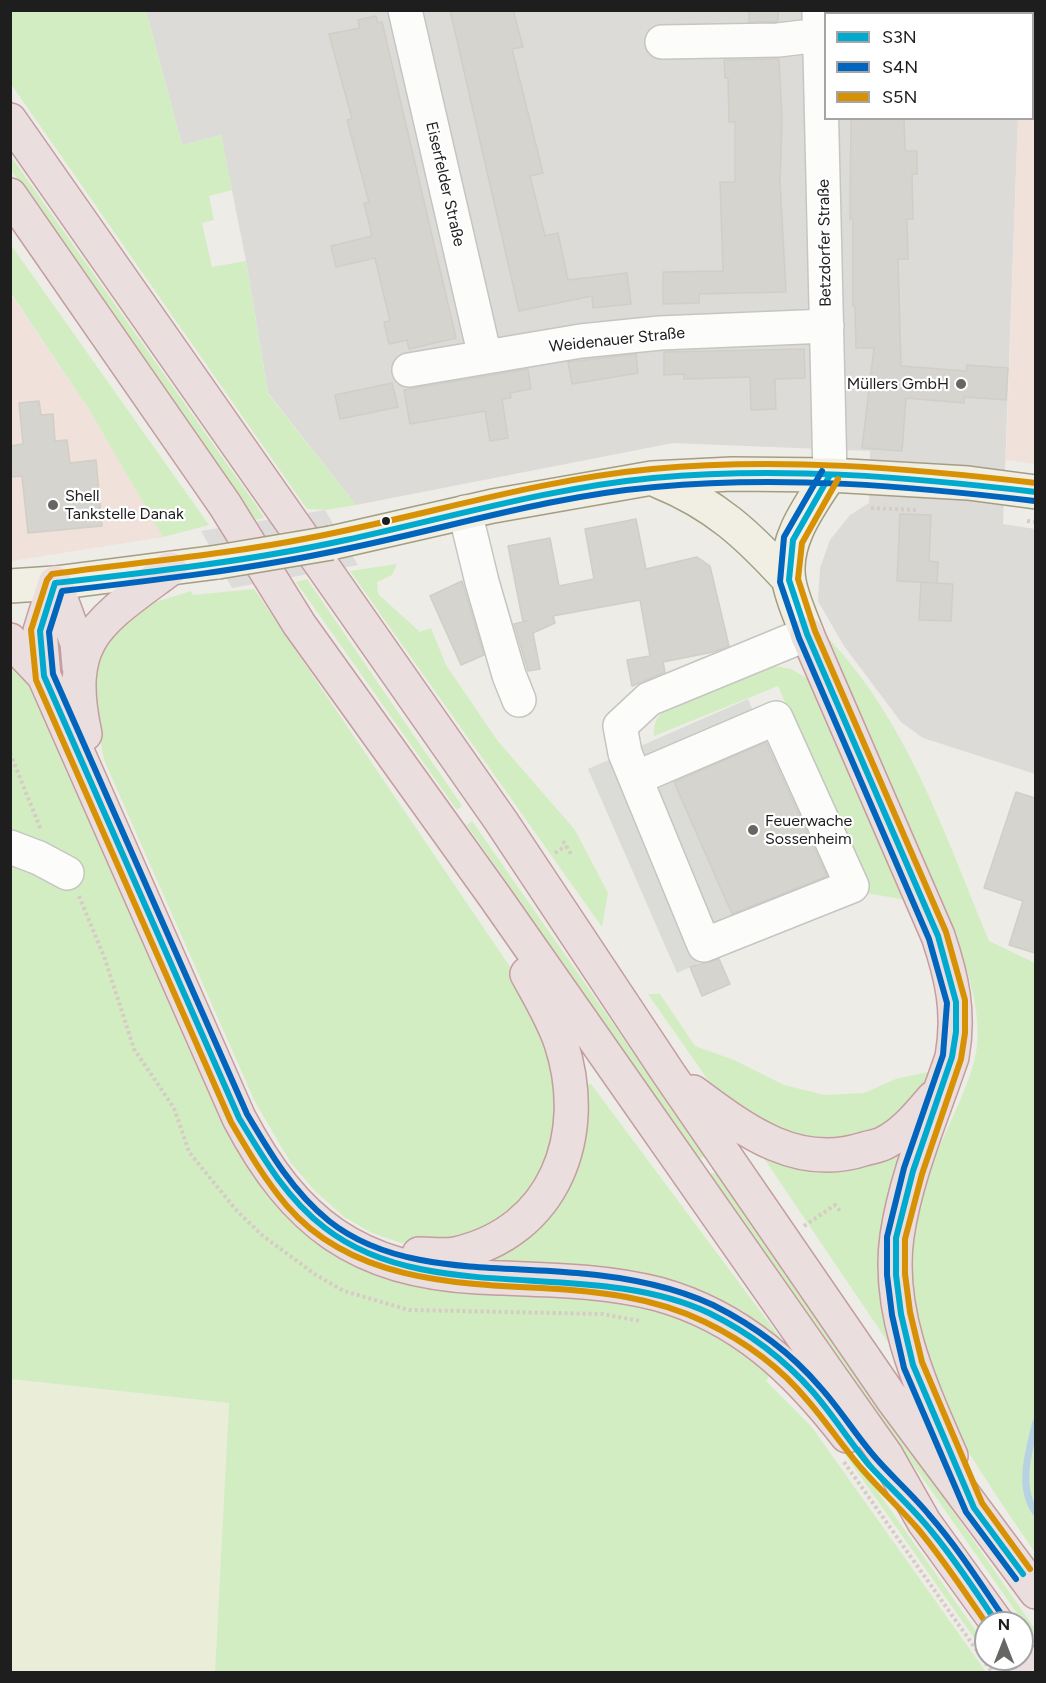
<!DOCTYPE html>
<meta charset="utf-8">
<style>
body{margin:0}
#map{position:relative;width:1046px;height:1683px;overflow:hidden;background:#edece6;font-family:Figtree,sans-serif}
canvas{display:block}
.frame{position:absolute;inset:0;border:12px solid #1e1e1e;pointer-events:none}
.legend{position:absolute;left:824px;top:12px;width:210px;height:108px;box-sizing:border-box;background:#fff;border:2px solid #a5a5a5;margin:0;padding:8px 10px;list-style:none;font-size:18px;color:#1e1e1e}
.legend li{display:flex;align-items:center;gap:12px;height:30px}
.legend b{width:30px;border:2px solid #a5a5a5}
.north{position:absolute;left:974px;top:1611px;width:60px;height:60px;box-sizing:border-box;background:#fff;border:2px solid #a5a5a5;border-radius:50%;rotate:0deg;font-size:16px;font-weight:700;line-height:24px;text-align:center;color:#1e1e1e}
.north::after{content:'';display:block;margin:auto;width:21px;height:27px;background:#666664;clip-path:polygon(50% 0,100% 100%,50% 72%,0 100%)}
</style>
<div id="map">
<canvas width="1046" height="1683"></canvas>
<div class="frame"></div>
<ul class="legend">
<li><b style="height:8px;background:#00a9ce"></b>S3N</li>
<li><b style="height:8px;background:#0065bd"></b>S4N</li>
<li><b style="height:8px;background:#d69204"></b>S5N</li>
</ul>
<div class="north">N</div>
</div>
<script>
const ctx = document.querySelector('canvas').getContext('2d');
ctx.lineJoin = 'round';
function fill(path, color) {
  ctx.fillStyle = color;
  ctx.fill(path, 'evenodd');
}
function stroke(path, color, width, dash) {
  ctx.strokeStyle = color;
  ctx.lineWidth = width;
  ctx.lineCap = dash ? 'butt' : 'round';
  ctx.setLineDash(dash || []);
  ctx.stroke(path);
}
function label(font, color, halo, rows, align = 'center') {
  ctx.font = font + ' Figtree,sans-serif';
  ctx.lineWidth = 4.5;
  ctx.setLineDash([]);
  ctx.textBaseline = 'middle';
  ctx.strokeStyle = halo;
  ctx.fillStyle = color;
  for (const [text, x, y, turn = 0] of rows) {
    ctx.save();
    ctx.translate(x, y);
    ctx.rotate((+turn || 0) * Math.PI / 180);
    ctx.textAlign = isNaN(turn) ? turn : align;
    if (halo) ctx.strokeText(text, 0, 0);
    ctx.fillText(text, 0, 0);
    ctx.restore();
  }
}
const residential = new Path2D(`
 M146,11H1021V14H826V118L1018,119L1003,524L1035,529V774L923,738L901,722L844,646L818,601L820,568L830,540L850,515L869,503L870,451L673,443L356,505L268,393L246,261L221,135L182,145Z`);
const commercial = new Path2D(`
 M1021,11H1036L1035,464L1006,460L1018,119L1032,118V14L1021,13Z
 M10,293L90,411L163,537L11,561Z`);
const farmland = new Path2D(`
 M11,1379L229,1403L215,1672H11Z`);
const grass = new Path2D(`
 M10,11H146L182,145L221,135L232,190L209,196L214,220L202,223L212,267L246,261L268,394L356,505L325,510L307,509L11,84Z
 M10,155L260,511L264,518L254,520L11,170Z
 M11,245L209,525L163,537L90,411L11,293Z
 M397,564L392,575L377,582L378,594L420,632L431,628L446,665L497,740L575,830L608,893L602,927L350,571Z
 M307,579L462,806L457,810L296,582Z
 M254,589L525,989L560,1083L551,1161L506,1220L426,1246L401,1243L372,1233L344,1217L314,1190L291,1163L255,1102L104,760L91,685L100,648L143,606L191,591L193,595Z
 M827,637C907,720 946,837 989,941L1035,963V1553C999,1499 961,1445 932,1387C927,1375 926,1359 923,1347C916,1311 907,1277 911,1239C918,1178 953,1126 972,1069C987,1025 969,973 953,932L827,647Z
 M11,653L38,691L56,727L235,1129C254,1161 271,1192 297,1219C303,1225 311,1230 318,1235C386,1284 468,1285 548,1291C589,1294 630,1296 669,1309C735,1333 786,1375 832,1427L986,1645V1655L830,1433L782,1381L733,1346L769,1376L766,1381L811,1426L986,1672H215L229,1403L11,1379Z
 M775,666L791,669L810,680L906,900L867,893L778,686L654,736C654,722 656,716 668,708L765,668Z
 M472,821L705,1156L699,1159L467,825Z
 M648,994H660L695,1046L734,1060L784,1085L825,1095L864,1093L896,1079L937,1070L916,1103L867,1138L800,1140L763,1124L715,1090Z
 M591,1084L781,1339L476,1264L514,1243L586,1085Z
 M913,1137L892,1348L757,1148Z
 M717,1172L1035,1629V1639L710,1174Z`);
const parking = new Path2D(`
 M748,699L754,713L673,779L744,943L677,973L588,769Z`);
const pier = new Path2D(`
 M325,510L358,565L232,588L201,531Z`);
const stream = new Path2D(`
 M1036,1422C1029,1450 1017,1487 1036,1513`);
const building = new Path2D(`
 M450,10H513L523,47L512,49L543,173L530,176L545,236L558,233L568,280L627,273L631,304L593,308L592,296L519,311Z
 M749,10H778V21L749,22Z
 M376,16L378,23L382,22L456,338L409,349L407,340L389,344L384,322L390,321L375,258L336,267L331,246L372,236L364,203L369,202L347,120L352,119L329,34L360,28L358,20Z
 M779,59L782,120L780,182L786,292L699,294V303L663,304V272L723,271L720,182H735V122H729L728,78H725L724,60Z
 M851,118H904L905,151H917V174H912L913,219H907L908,259H898L901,366L966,371L967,365L1008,368L1006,400L964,397V403L906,398L902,451L862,448L874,348H856L855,306H853V219H850Z
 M804,349L805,378L775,379L776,409L751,410L750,377L684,379V374L664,375V352Z
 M636,354L638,373L572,384L568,362Z
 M528,369L531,389L510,393L511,398L502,399L508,438L490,441L485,411L410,424L404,390Z
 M392,383L398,407L340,419L335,395Z
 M39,401L41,415L53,414L55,441L67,440L70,463L96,460L102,526L28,533L22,476L10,477V446L23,444L19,403Z
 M900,514L931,515L929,561L938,562L937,583L897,581Z
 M636,519L646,569L697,557L710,566L729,646L713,652L663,662L665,672L632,686L627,660L650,656L640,600L553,616L555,623L533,633L540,669L528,671L514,624L527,621L523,622L508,546L550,538L559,586L594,579L585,529Z
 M462,581L484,655L461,665L430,596Z
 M921,582L953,584L951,621L919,620Z
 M766,742L827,876L732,914L674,782Z
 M1016,792L1035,798V953L1009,945L1023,901L984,888Z
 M719,959L730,984L702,996L690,967Z`);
const path = new Path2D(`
 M871,508L918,510
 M1027,521L1036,522
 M10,753L41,830
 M563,841L571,854
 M555,853L566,846
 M79,896L105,959L134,1049L174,1108L189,1152L237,1211L263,1236L316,1275L344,1291L409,1310L602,1314L640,1321
 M804,1226L835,1205L840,1211
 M844,1462L992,1672`);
const minor = new Path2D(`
 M405,10L485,357
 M819,10L830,475
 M662,42L778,40L820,35
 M409,370L581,341L660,333L827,326
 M465,512L482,582L509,675L519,700
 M636,778L776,718L852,886L704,945L625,753L620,726L649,699L807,634
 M10,847L39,858L67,873`);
const major = new Path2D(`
 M658,481C715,504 748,535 789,580
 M331,543L493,506L652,478L732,474L830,475L968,483L1036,492
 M10,586L55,583L218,562
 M807,634C801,617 792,599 789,581C782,542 810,505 830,475`);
const highway = new Path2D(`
 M10,120L501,821L669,1074L893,1400L1036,1592
 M10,195L225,505L299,624L495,897L833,1380L886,1455L924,1522L997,1623
 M55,583L40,631L44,676L239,1118C295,1224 357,1270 478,1277C538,1280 599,1279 658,1294C741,1317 796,1370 847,1436
 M55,583L77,643L79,667
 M807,634L938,936C952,977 960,1013 952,1057C932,1116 906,1175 897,1236C886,1313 922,1389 951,1456
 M10,640L44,676
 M85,734C64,638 99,622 170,569
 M693,1092C744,1130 797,1171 864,1149C871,1147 880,1146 886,1142C905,1132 919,1114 933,1098
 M419,1254C430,1254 444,1256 455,1254C555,1232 591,1135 561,1043C553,1019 539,996 527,974
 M1022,1659L1031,1672`);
const majorBridge = new Path2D(`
 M218,562L331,543`);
const bus1 = new Path2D(`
 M830,475L793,540L789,580L807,634L938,936L956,1002V1032L952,1057L913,1171L896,1238V1275L901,1314L913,1365L974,1508L1023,1574
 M997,1623C976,1592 956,1561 932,1532C913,1508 890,1488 869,1465C849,1441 833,1415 813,1392C784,1359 748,1332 709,1313C590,1257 428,1308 325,1228C287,1199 263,1158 239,1118L44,676L40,631L55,583C152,572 250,561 346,540C448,518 549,488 653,478C781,466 909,477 1036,492`);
const bus2 = new Path2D(`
 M822,471L784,537L780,582L799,638L929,939L947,1003L943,1055L904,1168L887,1237V1275L892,1315L904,1368L966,1512L1016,1579
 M1004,1618C980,1583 958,1548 930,1516C913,1495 892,1477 874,1456C855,1434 840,1409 820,1387C791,1353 753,1325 713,1305C670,1285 624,1277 577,1273C496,1265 397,1275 329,1221C293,1192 270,1153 247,1114L53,674L49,632L62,591C157,580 252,569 345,549C448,528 550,496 655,487C782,475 909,486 1035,501`);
const bus3 = new Path2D(`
 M838,479L802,543L798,579L815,631L946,932L965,1000V1033L961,1059L922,1174L905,1239V1274L910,1312L922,1362L982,1503L1030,1569
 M986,1623C964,1591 943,1559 918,1529C900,1508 880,1490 862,1469C843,1447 827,1423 808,1401C781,1368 744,1341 705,1322C654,1297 597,1291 541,1288C451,1284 350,1279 287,1206C265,1180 248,1151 231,1122L36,680L31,630L47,580L52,574C138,562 224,555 309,538C424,516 536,480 652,469C780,457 908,468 1036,483`);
const markers = [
 [961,384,6,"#666664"],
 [53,505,6,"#666664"],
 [386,521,5,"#1e1e1e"],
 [753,830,6,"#666664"]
];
const streetNames = [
 ["Eiserfelder Straße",445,184,77],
 ["Betzdorfer Straße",825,243,-91],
 ["Weidenauer Straße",617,340,-6]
];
const poiNames = [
 ["Müllers GmbH",949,384,"right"],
 ["Shell",65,496],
 ["Tankstelle Danak",65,514],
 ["Feuerwache",765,821],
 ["Sossenheim",765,839]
];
fill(residential, '#dcdbd8');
fill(commercial, '#f0e1da');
fill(farmland, '#eaeed8');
fill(grass, '#d2edc2');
fill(parking, '#dbdbd8');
fill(pier, '#dddcda');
stroke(stream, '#b7d2e2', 7);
fill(building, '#d6d4cf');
stroke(building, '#d0cec7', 1.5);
stroke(minor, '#c5c5c2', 36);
stroke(major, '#a39e82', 36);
stroke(highway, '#c59ca0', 36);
stroke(path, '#d7cbc6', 4, [3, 3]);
stroke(minor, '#fcfcfb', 33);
stroke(major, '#f1eee3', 33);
stroke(highway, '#eadede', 33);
stroke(majorBridge, '#a39e82', 36, []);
stroke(majorBridge, '#f1eee3', 33);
stroke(bus1, '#00a9ce', 6);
stroke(bus2, '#0065bd', 6);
stroke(bus3, '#d69204', 6);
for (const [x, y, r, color] of markers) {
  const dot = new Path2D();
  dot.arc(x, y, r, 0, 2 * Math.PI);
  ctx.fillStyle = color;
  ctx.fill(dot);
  stroke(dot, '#fff', 2);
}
label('16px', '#1e1e1e', '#fff', streetNames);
label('16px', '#1e1e1e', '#fff', poiNames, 'left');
</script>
